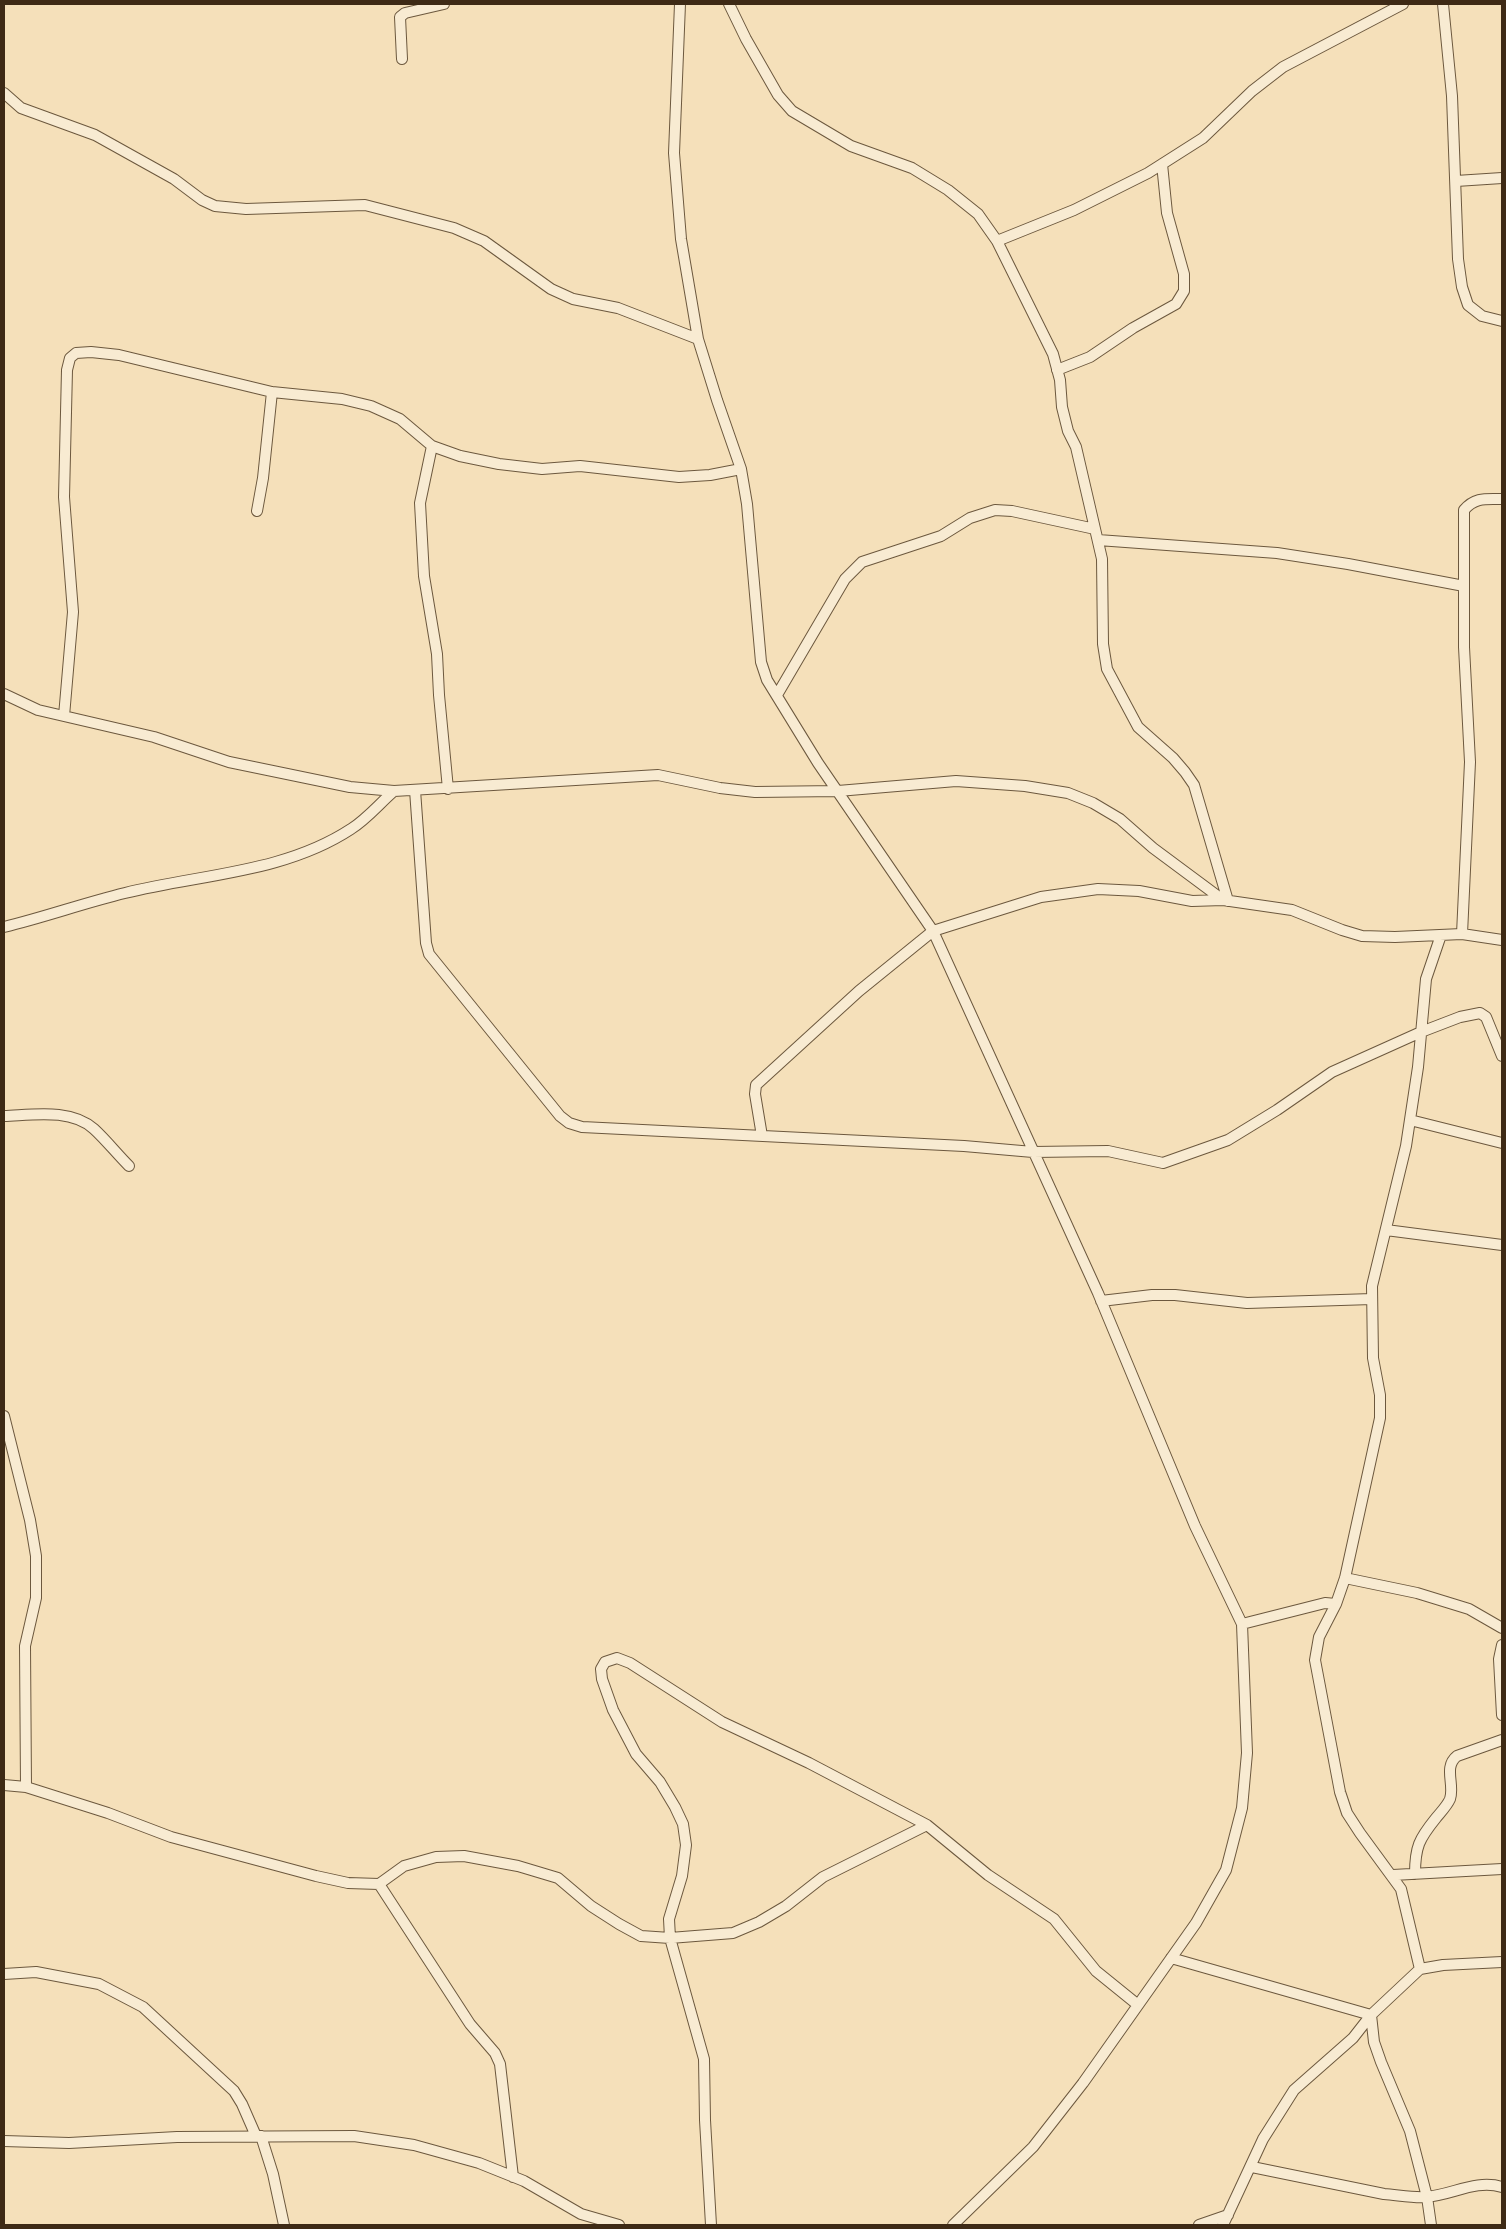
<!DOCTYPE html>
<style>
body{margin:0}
#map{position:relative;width:1506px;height:2229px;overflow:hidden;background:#f5e0ba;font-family:"IM FELL English",serif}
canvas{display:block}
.frame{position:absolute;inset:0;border:5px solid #3e2a15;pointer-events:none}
</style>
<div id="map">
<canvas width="1506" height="2229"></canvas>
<div class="frame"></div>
</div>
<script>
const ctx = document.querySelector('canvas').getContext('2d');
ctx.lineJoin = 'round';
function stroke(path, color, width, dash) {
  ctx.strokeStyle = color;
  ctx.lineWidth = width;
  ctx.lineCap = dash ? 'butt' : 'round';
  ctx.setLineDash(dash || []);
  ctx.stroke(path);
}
const street = new Path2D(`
 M680,4L674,153L681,239L698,339L717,400L741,469L747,504L761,662L767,680L818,763L933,931L1098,1293L1195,1526L1242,1624L1247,1753L1242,1808L1226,1870L1196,1923L1083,2083L1033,2147L953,2225
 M729,4L746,39L778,95L792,111L851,146L912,168L948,190L978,214L997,241L1053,354L1060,380L1062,407L1068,431L1076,447L1102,559L1103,644L1107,669L1138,727L1173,758L1185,772L1194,785L1228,901
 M1443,4L1452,96L1458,259L1462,287L1468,305L1482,316L1502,321
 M402,59L400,17L405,13L444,4
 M4,93L21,108L95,135L174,179L202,200L215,206L246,209L365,205L454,228L484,241L551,289L573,299L618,308L698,339
 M1456,181L1502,178
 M997,241L1074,210L1148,173L1203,138L1252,91L1283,67L1403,4
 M1057,370L1090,357L1133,328L1176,304L1184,291V274L1167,213L1162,164
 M257,511L263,478L272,392
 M1098,540L1277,553L1348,564L1464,586
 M4,694L38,710L154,737L229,762L350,787L394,791L658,775L720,788L755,792L838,791L956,781L1025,786L1068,793L1093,803L1120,819L1153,848L1223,900
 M777,695L845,579L862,562L941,536L970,518L995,510L1012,511L1095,529
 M64,716L73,612L64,497L67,370L70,358L76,353L91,352L119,355L272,392L342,399L371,406L400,419L432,446
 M448,789L439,695L437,654L424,576L420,503L432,446L460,456L499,464L542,469L580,466L679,477L710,475L741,469
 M415,790L426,943L429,954L560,1116L569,1123L582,1127L964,1146L1033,1152L1108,1151L1163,1163L1228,1140L1277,1110L1332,1072L1421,1032L1460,1017L1480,1013L1486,1017L1502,1056
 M4,927C45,917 84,903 125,893C201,874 284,873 351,829C367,819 380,803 394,791
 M1462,934L1470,762L1464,647V510C1475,497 1486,499 1502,499
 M4,1116C32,1115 71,1108 94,1129C106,1140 117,1154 129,1166
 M1410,1120L1502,1143
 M762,1136L755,1094L756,1085L859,991L933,931L1041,897L1098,889L1139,891L1192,901L1223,900L1292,910L1342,930L1362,936L1395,937L1462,934L1502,940
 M1386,1230L1502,1245
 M1101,1301L1152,1295H1175L1247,1303L1372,1299
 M4,1416L30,1520L36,1556V1598L25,1646L26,1787
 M1345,1578L1417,1593L1469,1609L1502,1628
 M1336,1604L1319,1637L1315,1660L1340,1792L1347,1813L1360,1833L1401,1889L1420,1969
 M1242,1624L1325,1603L1336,1604L1345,1578L1380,1418V1395L1373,1358L1372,1286L1406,1146L1418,1067L1426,979L1441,935
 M1502,1645L1499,1659L1502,1715
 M4,1785L26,1787L108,1813L171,1837L316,1876L348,1883L379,1884L404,1866L436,1857L464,1856L518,1866L558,1878L591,1906L619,1924L641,1936L670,1938L733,1933L759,1922L786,1906L823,1877L927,1825
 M1415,1874C1415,1847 1419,1839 1436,1818C1440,1813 1447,1806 1450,1799C1455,1785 1443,1767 1457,1756L1502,1740
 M1393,1875L1502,1869
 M379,1884L470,2024L495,2053L500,2064L513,2177
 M1171,1958L1371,2015L1353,2038L1294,2090L1263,2139L1223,2225
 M4,1974L36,1972L99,1984L143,2007L234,2091L242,2104L256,2136
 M261,2136L273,2174L284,2225
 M4,2141L69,2143L177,2137L354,2136L414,2145L479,2163L524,2181L581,2214L619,2225
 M1252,2167L1384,2194C1398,2195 1413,2198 1426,2197C1452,2195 1476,2179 1502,2187
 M711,2225L705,2120L704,2059L670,1938L669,1919L682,1876L686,1845L683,1824L675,1807L660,1782L636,1754L613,1710L602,1679L601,1669L605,1662L617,1658L630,1663L722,1722L809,1763L927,1825L988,1875L1054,1919L1096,1971L1138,2005
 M1199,2225L1228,2215
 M1431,2225L1427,2197L1410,2131L1381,2062L1374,2042L1371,2015L1420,1969L1443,1965L1502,1962`);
stroke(street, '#6c583e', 12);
stroke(street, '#f8ebd2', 10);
</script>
